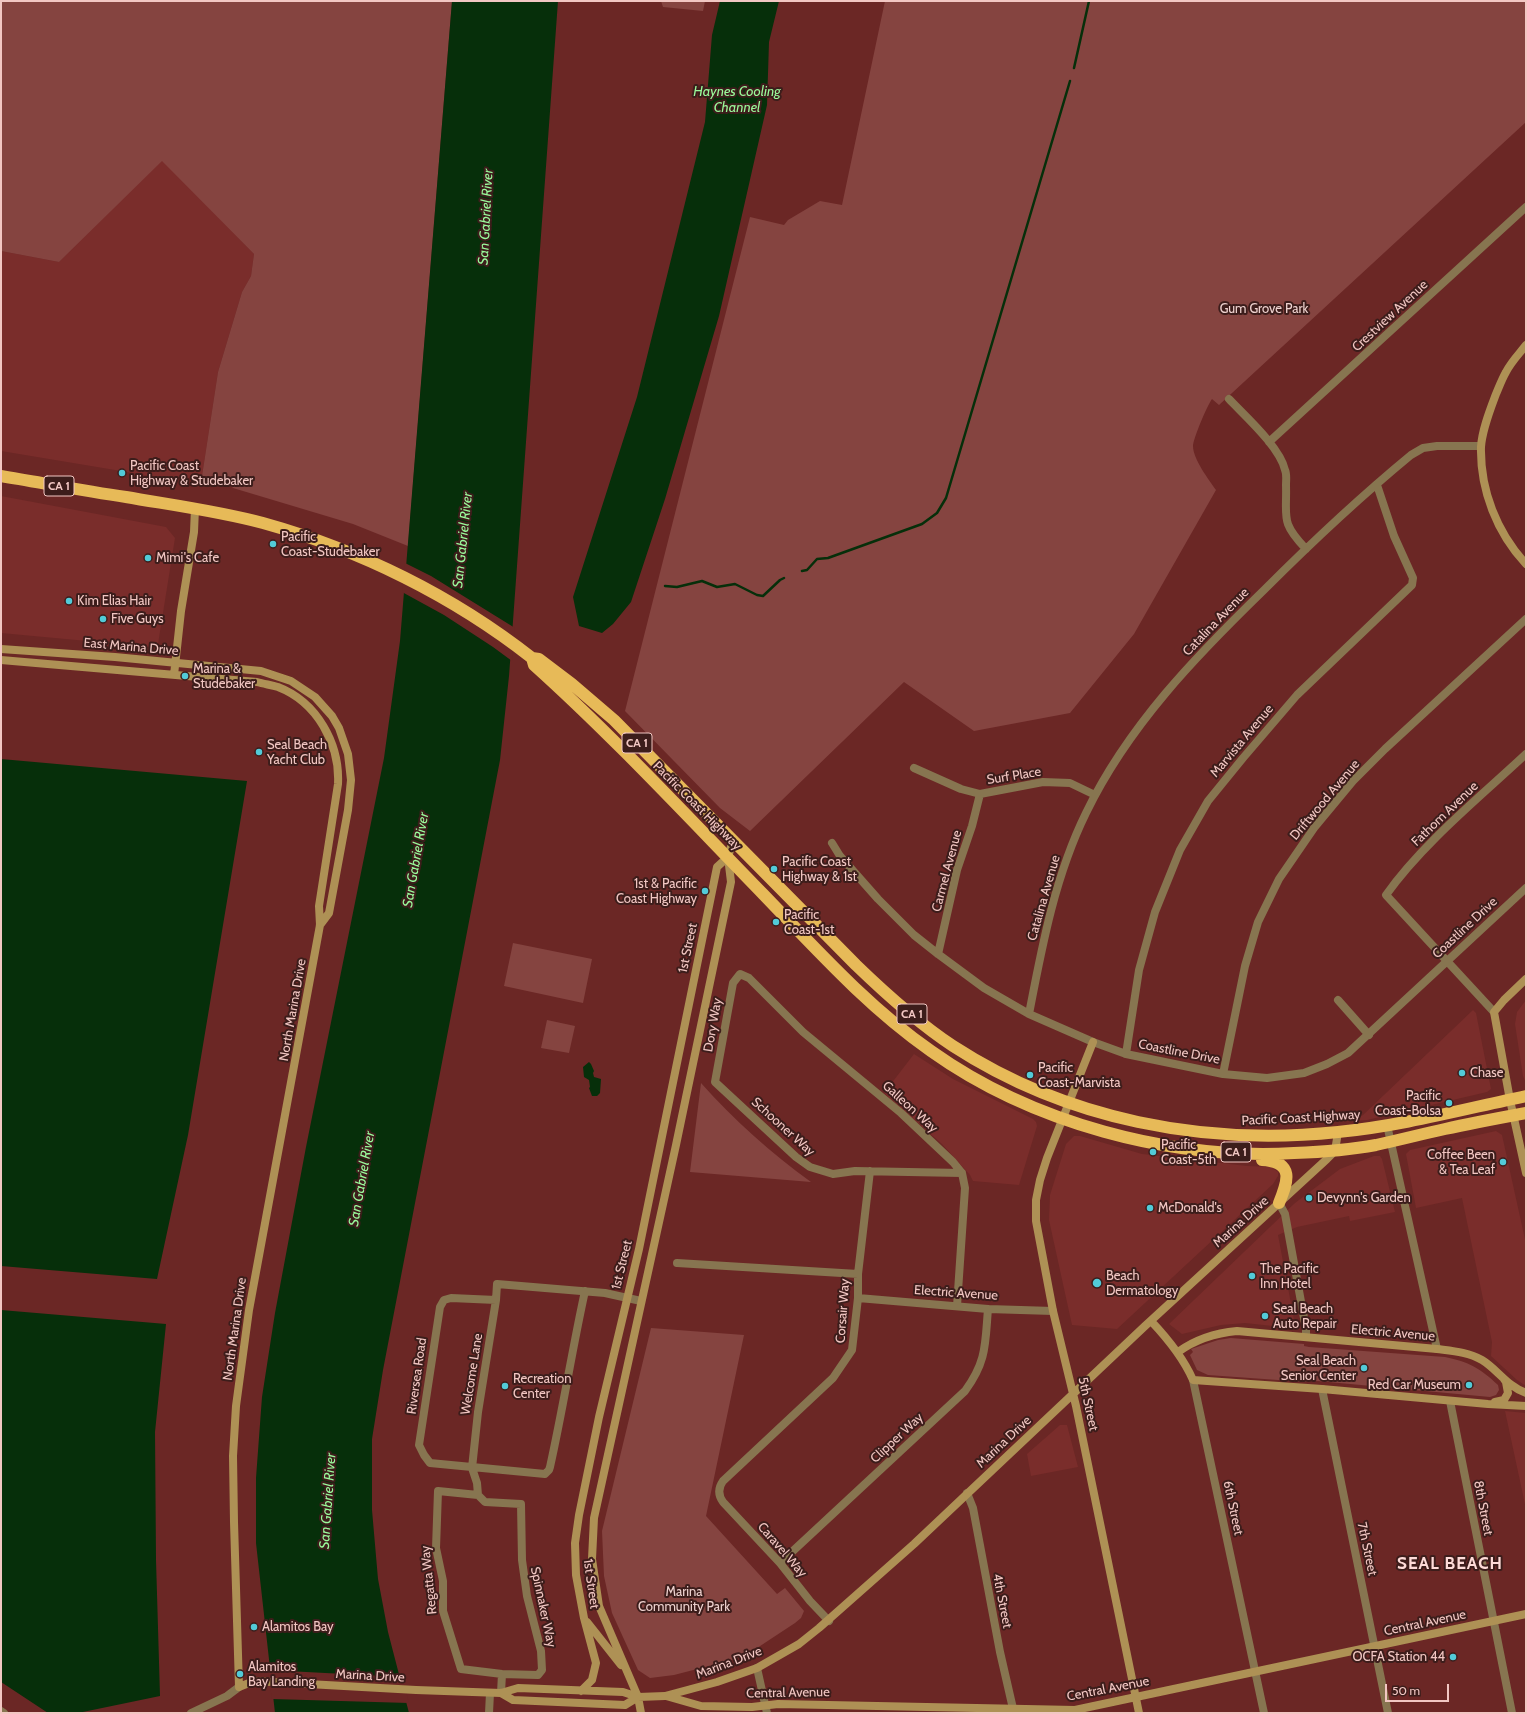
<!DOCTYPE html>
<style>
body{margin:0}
#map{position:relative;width:1527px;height:1714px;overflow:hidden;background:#6b2725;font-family:Cabin,sans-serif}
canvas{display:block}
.frame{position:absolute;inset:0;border:2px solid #f2c7c3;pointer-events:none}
.scale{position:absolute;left:1385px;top:1684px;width:64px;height:18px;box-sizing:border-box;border:2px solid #f2c7c3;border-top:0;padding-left:5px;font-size:12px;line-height:14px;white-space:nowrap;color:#f2c7c3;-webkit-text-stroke:3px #3c1d1b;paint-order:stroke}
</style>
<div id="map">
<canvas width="1527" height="1714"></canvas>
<div class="frame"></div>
<div class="scale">50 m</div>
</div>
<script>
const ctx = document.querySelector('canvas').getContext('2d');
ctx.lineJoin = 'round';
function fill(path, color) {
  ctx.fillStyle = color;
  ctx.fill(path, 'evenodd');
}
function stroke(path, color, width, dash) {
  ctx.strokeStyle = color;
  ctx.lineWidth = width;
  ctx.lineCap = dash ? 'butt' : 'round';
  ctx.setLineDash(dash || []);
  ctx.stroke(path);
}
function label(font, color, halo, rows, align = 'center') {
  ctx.font = font + ' Cabin,sans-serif';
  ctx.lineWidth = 4;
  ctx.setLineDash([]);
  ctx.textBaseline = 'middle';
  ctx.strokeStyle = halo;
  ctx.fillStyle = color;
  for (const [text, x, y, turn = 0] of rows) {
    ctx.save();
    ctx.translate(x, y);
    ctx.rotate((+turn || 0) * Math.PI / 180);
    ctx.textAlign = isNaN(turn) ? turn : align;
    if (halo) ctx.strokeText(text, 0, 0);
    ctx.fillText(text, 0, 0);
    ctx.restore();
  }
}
const built = new Path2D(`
 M162,160L254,254L251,276L242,292L218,372L202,476L175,480L1,451V251L59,262Z
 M1,496L166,527L175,538L158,644L152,647L1,633Z
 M1526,1000V1083L1523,1076L1515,1024L1517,1012Z
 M1473,1010L1476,1013L1491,1089L1487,1092L1367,1120L1353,1121L1363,1115Z
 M914,1054L953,1079L1033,1119L1036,1122L1037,1126L1019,1185L973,1181L970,1175L942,1144L884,1093Z
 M1496,1131L1502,1135L1526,1244V1386L1517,1380L1491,1356L1492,1342L1462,1198L1416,1208L1406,1154L1410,1150Z
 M1074,1136H1080L1142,1154L1247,1166L1271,1167L1278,1172V1176L1273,1184L1117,1329L1072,1325L1049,1220L1050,1195L1066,1144Z
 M1374,1156H1380L1382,1159L1395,1212L1350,1221L1349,1216L1297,1227L1278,1235L1295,1325L1291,1328L1245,1323L1221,1325L1182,1334L1169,1324L1295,1203L1340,1169Z
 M1505,1411L1526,1413V1509Z
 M1060,1425H1067L1078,1467L1031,1476L1027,1454Z`);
const green = new Path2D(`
 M1,1H452L408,546L353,524L233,488L228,482L227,477L202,476L218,372L242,292L251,276L254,254L162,161L59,262L1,251Z
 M661,1H705L703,11L663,7Z
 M885,1H1526V122L1219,405L1212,399C1207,406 1193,439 1193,446C1193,459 1209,480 1216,490L1134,634L1070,713L974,731L904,682L750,831L720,808L625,711L750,217L784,225L788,220L820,201L842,205Z
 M513,943L592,959L583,1003L504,986Z
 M547,1020L575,1026L569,1053L541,1048Z
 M701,1083C734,1120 771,1153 811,1182L690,1172Z
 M651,1328L744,1335L706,1516L777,1594L785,1588L804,1611L801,1618L795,1623L751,1652L732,1660L674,1675L650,1678L638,1670L612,1613L604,1576L602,1531Z
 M1231,1338L1304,1344V1346L1309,1347L1445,1357C1469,1362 1480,1368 1498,1385L1499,1390L1496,1395L1490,1397L1307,1380L1306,1382L1208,1375L1197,1370L1190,1355L1193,1352L1191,1349L1218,1340Z`);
const water = new Path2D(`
 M452,1H558L509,676L500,760L383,1370L372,1439V1510L378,1579L388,1632L409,1713H275L256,1543V1478L262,1397L275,1313L306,1147L384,758L400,641Z
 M720,1H779L769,42L767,105L719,316L665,499L631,602L613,624L602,633L579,626L573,597L637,397L705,122L712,35Z
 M1,759L247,781L188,1135L157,1279L1,1266Z
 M589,1062L591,1064L594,1071L593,1073L594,1077L601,1079L600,1093L597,1096H592L589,1088L590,1087L589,1080L584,1077L583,1067Z
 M1,1310L166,1324L155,1432L156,1560L160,1696L78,1713H48L1,1682Z`);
const pier = new Path2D(`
 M405,563L431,576L515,628L512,661L493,647L444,615L402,592Z
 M268,1670L402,1677L409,1703L272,1699Z`);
const stream = new Path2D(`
 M1074,68L1089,1
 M802,571L807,570L817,559L828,558L922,524L937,513L946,498L1070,81
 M665,586L677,587L702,581L717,587L735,584L757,595L763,596L780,580L784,578`);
const street = new Path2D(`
 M1229,399C1245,416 1280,447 1285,470C1287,474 1286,480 1286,485C1287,518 1280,522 1306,549
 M1269,442L1526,207
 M914,768L961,789L980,794L1043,782L1070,783L1095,795
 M832,843L840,856L878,899L914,935L938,954L984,988L1029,1014L1093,1042L1126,1054L1223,1074L1267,1078L1304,1073L1327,1064L1348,1053L1526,888
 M938,954L957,870L972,826L980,794
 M1338,1000L1369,1035
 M1494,1012L1386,895C1422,844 1480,797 1526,754
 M1029,1014C1042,946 1055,876 1086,813C1128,726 1196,656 1264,590C1311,543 1360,497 1411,455L1423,448L1437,446H1481
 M1126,1054L1139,970L1155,912L1180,850L1208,801L1243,758L1297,695L1412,585L1413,578L1394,536L1377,485
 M1223,1074L1245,966L1258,922L1279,879L1314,828L1353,781L1385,749L1526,619
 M1387,1125L1437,1349
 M1279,1203L1285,1214L1306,1329V1337
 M677,1263L858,1274
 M858,1298L988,1309L1053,1311
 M496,1300L451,1298L444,1300L440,1307L419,1445L424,1455L430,1463L545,1474L549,1470L550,1467C563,1409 572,1350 585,1291
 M957,1306L965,1188L962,1173L953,1162L901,1113L803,1032L749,978L740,974L733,983L715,1082L796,1157L810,1167L833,1174L855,1171L962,1173
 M1193,1380L1264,1713
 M1322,1389L1388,1713
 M1450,1401L1512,1713
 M438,1491L478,1495L485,1502L521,1504L522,1560L527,1596L541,1651L542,1670L538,1675L502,1674L461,1669L443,1611V1581L436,1548Z
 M967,1493L973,1508L1000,1652L1014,1713
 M478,1495L477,1483L472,1468L478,1412L496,1300L497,1284L605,1293L641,1301
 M780,1563L965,1391C987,1361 985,1344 988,1309
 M829,1621L810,1601L780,1563L723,1502C718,1495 718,1488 723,1481L833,1378L852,1350L858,1298V1274L870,1171
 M757,1668L767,1713
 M501,1693L502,1674
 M1,1711L4,1713
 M191,1713L227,1696L239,1687
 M489,1713L490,1693`);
const secondary = new Path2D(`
 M1526,345C1519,354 1511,362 1506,372C1502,379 1499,387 1496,394C1490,410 1482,430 1481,447C1480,490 1497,533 1526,564
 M1,649L115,657L261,671L291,681L315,697L332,716L339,728L348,754L351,780L348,810L329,913L320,925
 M1,660L257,682C264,684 271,685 278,687C317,702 340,744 338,784L319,906L320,925L249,1310L236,1406L233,1456L234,1522L239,1687L254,1681L416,1690L501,1693L518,1688L623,1692L638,1697L665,1696L717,1682L757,1668L799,1644L819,1628L914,1544L1145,1326L1327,1159L1335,1151L1338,1132
 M174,675L181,611L194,532L195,508
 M1526,979L1504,1000L1494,1012L1510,1100L1526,1173
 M1093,1042L1047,1158L1040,1180L1036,1200V1221L1053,1311L1076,1406L1139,1713
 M1151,1321C1168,1339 1183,1357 1193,1380L1322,1389L1488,1404L1526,1406
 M1178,1352C1196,1339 1215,1333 1237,1331L1437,1349C1452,1351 1468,1352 1482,1360C1497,1369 1508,1387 1526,1393
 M1495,1402L1504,1400L1508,1393L1506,1382L1504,1379
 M587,1622L621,1665
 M581,1691L592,1680L596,1663L584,1618L576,1575L575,1543L579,1515L599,1417L639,1249L717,867L728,857
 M501,1693L513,1700L625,1705L638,1697
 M666,1696L701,1706L752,1707L778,1704L1075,1710L1526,1614
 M641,1713L638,1697L599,1606L592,1559L594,1518L676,1145L731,882L728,857L733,840`);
const highway = new Path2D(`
 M1,476C43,483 84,491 126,497C172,505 218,511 263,523C360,550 453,596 532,658
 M532,658L534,665C614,737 688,817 763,894C817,950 868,1007 931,1051C1032,1123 1170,1160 1294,1153C1321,1152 1349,1150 1376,1145C1399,1140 1422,1134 1445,1129C1472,1123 1499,1118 1526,1113
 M532,658L539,659L572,684L614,720L856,965C886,994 918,1023 953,1046C1067,1120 1204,1146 1338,1132C1401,1126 1464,1109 1526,1096
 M1262,1160C1295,1162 1288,1181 1279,1203`);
const markers = [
 [122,473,4,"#52cbd8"],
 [273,544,4,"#52cbd8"],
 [148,558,4,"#52cbd8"],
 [69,601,4,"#52cbd8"],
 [103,619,4,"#52cbd8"],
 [185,676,4,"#52cbd8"],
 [259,752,4,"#52cbd8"],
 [774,869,4,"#52cbd8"],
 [705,891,4,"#52cbd8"],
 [776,922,4,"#52cbd8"],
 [1462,1073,4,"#52cbd8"],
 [1030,1075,4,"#52cbd8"],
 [1449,1103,4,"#52cbd8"],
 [1153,1152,4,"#52cbd8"],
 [1503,1162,4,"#52cbd8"],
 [1309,1198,4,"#52cbd8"],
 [1150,1208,4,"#52cbd8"],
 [1252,1276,4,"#52cbd8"],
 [1097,1283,5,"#52cbd8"],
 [1265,1316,4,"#52cbd8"],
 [1364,1368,4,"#52cbd8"],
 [1469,1385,4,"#52cbd8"],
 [505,1386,4,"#52cbd8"],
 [254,1627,4,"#52cbd8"],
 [1453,1657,4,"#52cbd8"],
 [240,1674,4,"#52cbd8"]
];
const shields = [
 [59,486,30],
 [637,743,30],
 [912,1014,30],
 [1236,1152,30]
];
const shieldNames = [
 ["CA 1",59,486],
 ["CA 1",637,743],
 ["CA 1",912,1014],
 ["CA 1",1236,1152]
];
const parkNames = [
 ["Gum Grove Park",1264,309],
 ["Marina",684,1592],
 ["Community Park",684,1607]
];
const streetNames = [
 ["Crestview Avenue",1390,316,-43],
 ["Catalina Avenue",1216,622,-46],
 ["East Marina Drive",131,647,5],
 ["Marvista Avenue",1242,741,-50],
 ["Surf Place",1014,776,-9],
 ["Driftwood Avenue",1325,800,-50],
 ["Pacific Coast Highway",697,806,45],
 ["Fathom Avenue",1445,814,-44],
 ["Carmel Avenue",947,871,-75],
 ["Catalina Avenue",1044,898,-74],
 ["Coastline Drive",1465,928,-43],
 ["1st Street",688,948,-78],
 ["North Marina Drive",293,1010,-80],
 ["Dory Way",713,1025,-80],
 ["Coastline Drive",1179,1052,11],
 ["Galleon Way",910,1107,42],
 ["Pacific Coast Highway",1301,1118,-3],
 ["Schooner Way",783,1127,42],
 ["Marina Drive",1241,1222,-42],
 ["1st Street",622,1265,-76],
 ["Electric Avenue",956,1293,4],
 ["Corsair Way",843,1311,-86],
 ["North Marina Drive",235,1329,-82],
 ["Electric Avenue",1393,1333,5],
 ["Welcome Lane",472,1374,-81],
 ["Riversea Road",417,1376,-82],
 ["5th Street",1088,1404,78],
 ["Clipper Way",897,1438,-43],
 ["Marina Drive",1004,1442,-43],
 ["6th Street",1233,1508,78],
 ["8th Street",1483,1508,79],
 ["7th Street",1367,1549,78],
 ["Caravel Way",782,1550,49],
 ["Regatta Way",429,1580,-96],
 ["1st Street",591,1584,82],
 ["4th Street",1002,1601,79],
 ["Spinnaker Way",543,1607,78],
 ["Central Avenue",1425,1623,-12],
 ["Marina Drive",729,1663,-21],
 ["Marina Drive",370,1676,3],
 ["Central Avenue",1108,1689,-11],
 ["Central Avenue",788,1693,-1]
];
const poiNames = [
 ["Pacific Coast",130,466],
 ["Highway & Studebaker",130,481],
 ["Pacific",281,537],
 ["Coast-Studebaker",281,552],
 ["Mimi's Cafe",156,558],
 ["Kim Elias Hair",77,601],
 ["Five Guys",111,619],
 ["Marina &",193,669],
 ["Studebaker",193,684],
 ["Seal Beach",267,745],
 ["Yacht Club",267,760],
 ["Pacific Coast",782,862],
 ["Highway & 1st",782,877],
 ["1st & Pacific",697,884,"right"],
 ["Coast Highway",697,899,"right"],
 ["Pacific",784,915],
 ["Coast-1st",784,930],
 ["Pacific",1038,1068],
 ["Coast-Marvista",1038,1083],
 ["Chase",1470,1073],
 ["Pacific",1441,1096,"right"],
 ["Coast-Bolsa",1441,1111,"right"],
 ["Pacific",1161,1145],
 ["Coast-5th",1161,1160],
 ["Coffee Been",1495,1155,"right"],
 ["& Tea Leaf",1495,1170,"right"],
 ["Devynn's Garden",1317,1198],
 ["McDonald's",1158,1208],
 ["The Pacific",1260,1269],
 ["Inn Hotel",1260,1284],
 ["Beach",1106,1276],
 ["Dermatology",1106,1291],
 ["Seal Beach",1273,1309],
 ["Auto Repair",1273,1324],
 ["Seal Beach",1356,1361,"right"],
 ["Senior Center",1356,1376,"right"],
 ["Recreation",513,1379],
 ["Center",513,1394],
 ["Red Car Museum",1461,1385,"right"],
 ["Alamitos Bay",262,1627],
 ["OCFA Station 44",1445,1657,"right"],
 ["Alamitos",248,1667],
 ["Bay Landing",248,1682]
];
const waterNames = [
 ["Haynes Cooling",737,92],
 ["Channel",737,108],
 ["San Gabriel River",486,217,-87],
 ["San Gabriel River",463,540,-84],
 ["San Gabriel River",416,860,-80],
 ["San Gabriel River",362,1179,-80],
 ["San Gabriel River",328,1501,-86]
];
const districtNames = [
 ["SEAL BEACH",1450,1564]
];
fill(built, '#7a2d2b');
fill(green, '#854440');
fill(water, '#062f0a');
fill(pier, '#6b2725');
stroke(stream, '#062f0a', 2.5);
stroke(street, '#877550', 8);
stroke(secondary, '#ae9155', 8);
stroke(highway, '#e7ba58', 12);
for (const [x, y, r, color] of markers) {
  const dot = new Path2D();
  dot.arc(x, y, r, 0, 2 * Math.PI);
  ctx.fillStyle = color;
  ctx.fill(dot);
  stroke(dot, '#3c1d1b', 1.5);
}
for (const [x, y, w] of shields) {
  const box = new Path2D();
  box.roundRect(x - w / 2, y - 10, w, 20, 3);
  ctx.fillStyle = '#3c1d1b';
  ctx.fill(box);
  stroke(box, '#f2c7c3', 1);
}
label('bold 12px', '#f2c7c3', null, shieldNames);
label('13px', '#eed2cf', '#3c1d1b', parkNames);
label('13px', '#f2c7c3', '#3c1d1b', streetNames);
label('13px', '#f2c7c3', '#3c1d1b', poiNames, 'left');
label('italic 14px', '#9afa9b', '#3c1d1b', waterNames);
ctx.letterSpacing = '1px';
label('bold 17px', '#fedbd8', '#3c1d1b', districtNames);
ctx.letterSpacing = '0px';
</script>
